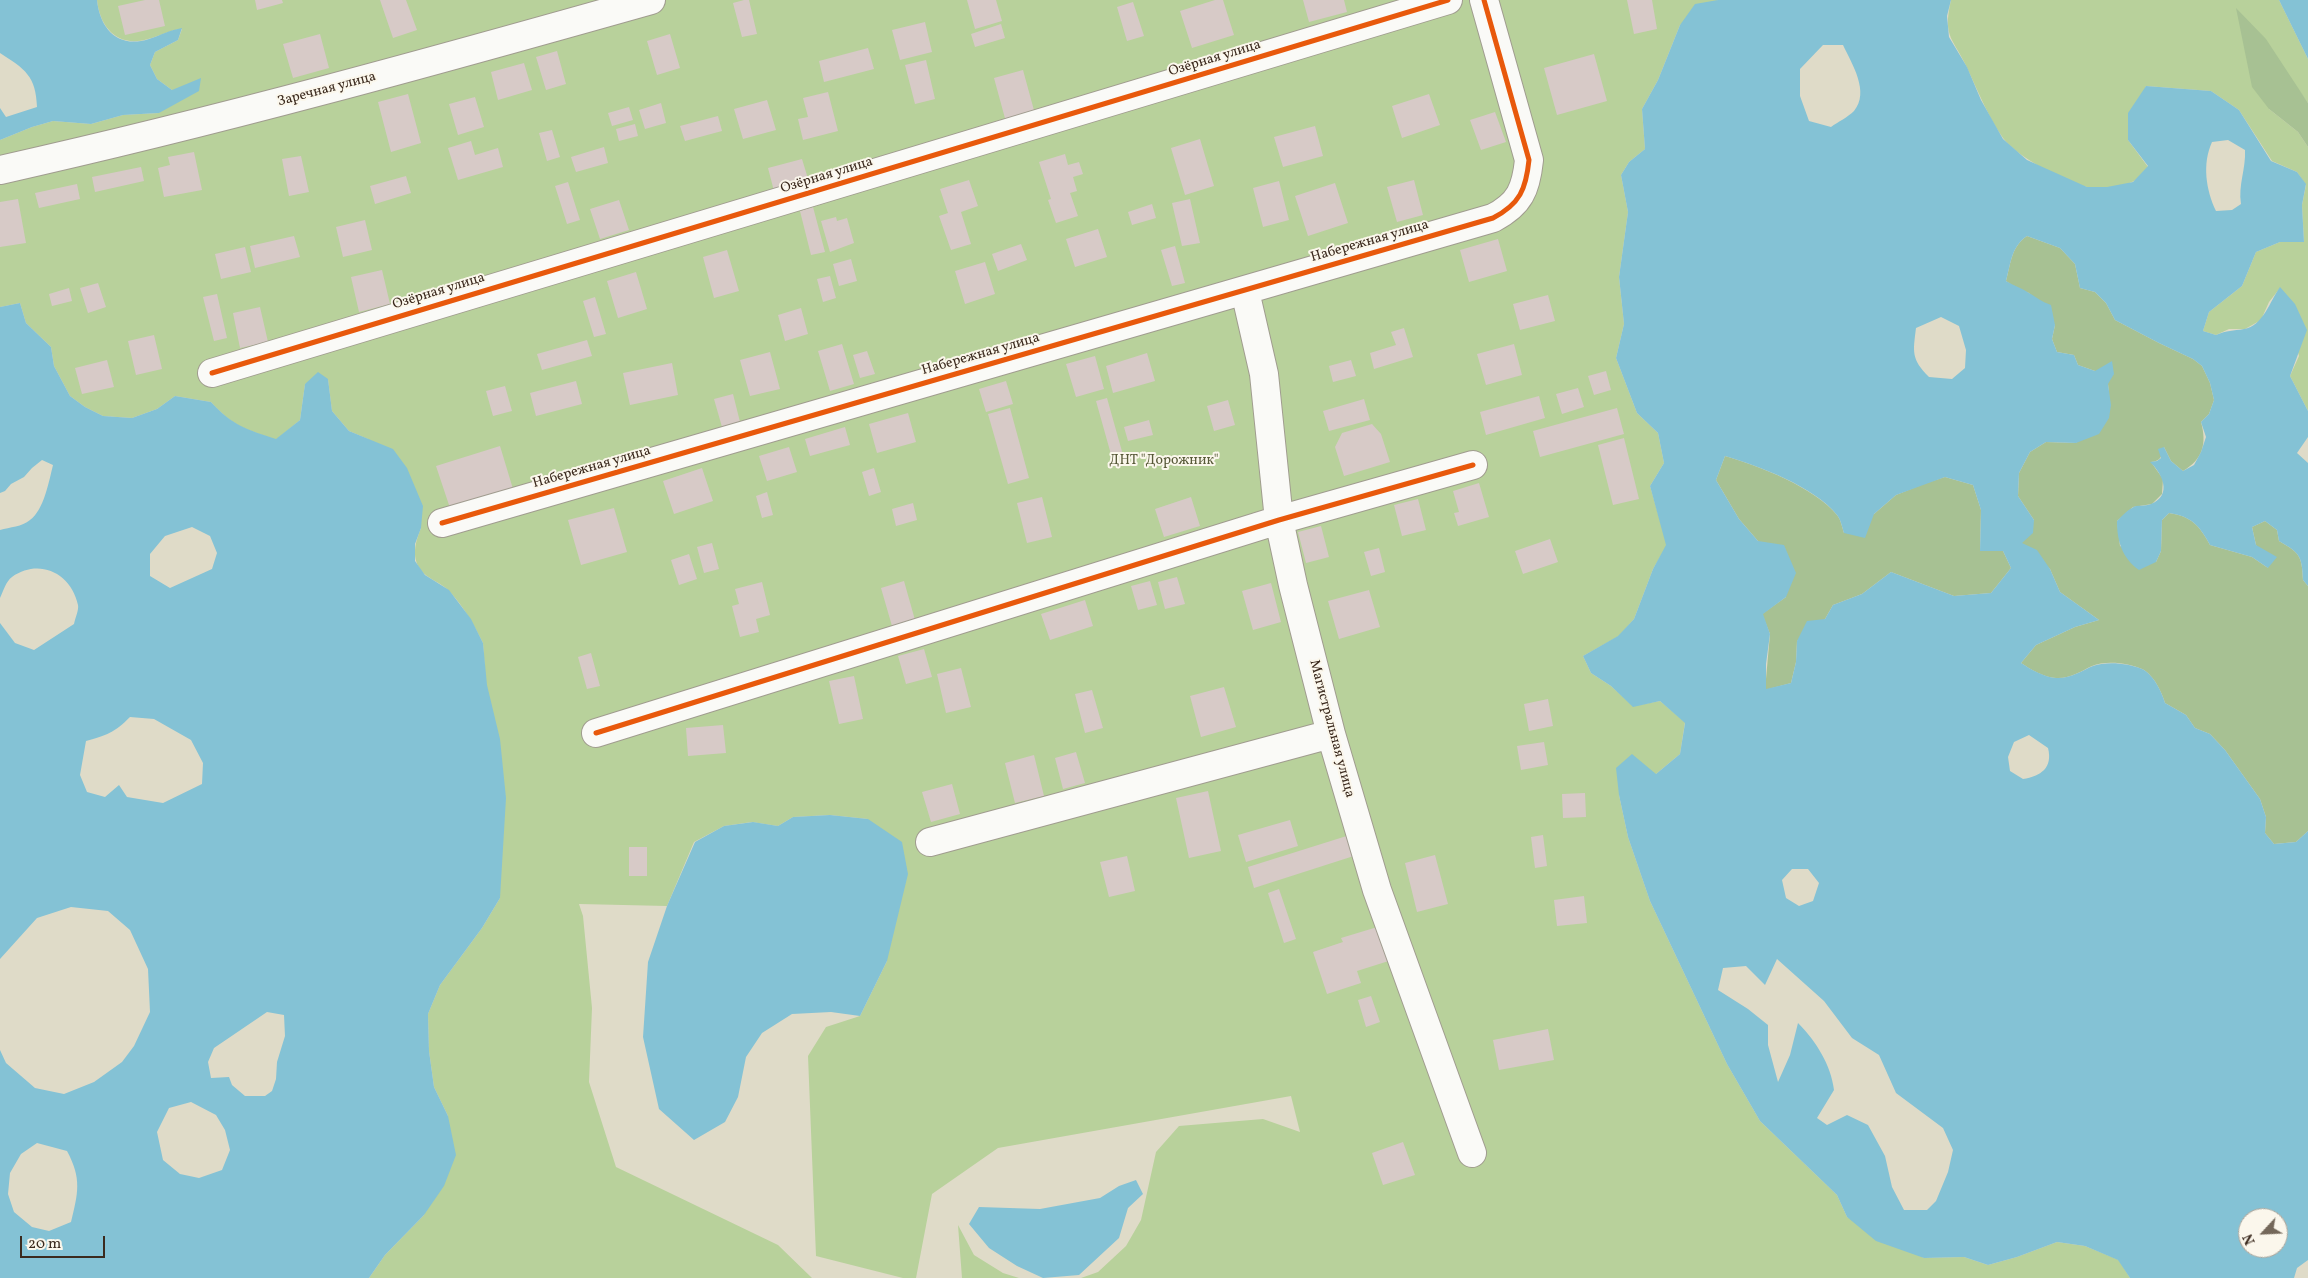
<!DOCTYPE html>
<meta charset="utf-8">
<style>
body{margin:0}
#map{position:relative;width:2308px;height:1278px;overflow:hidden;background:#dfdbc8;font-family:Vollkorn,serif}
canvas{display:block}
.north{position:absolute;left:2238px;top:1208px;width:50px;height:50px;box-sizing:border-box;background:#fbf7ec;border:1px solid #aea59a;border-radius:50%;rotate:245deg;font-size:14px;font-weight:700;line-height:20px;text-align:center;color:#3b2a1e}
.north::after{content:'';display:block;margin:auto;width:18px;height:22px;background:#74685a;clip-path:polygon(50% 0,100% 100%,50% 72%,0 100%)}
.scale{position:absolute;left:20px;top:1236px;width:85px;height:22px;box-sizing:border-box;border:2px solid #3b2a1e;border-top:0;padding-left:6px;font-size:15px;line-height:18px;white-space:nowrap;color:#3b2a1e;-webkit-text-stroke:4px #fbf7ec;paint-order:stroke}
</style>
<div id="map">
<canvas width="2308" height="1278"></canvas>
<div class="north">N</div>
<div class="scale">20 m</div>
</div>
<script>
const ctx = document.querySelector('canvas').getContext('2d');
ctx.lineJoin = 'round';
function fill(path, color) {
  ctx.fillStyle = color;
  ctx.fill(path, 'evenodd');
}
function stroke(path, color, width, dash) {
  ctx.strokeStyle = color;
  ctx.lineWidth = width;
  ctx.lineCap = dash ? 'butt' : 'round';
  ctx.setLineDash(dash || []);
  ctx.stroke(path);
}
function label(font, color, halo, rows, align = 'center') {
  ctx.font = font + ' Vollkorn,serif';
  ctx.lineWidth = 4;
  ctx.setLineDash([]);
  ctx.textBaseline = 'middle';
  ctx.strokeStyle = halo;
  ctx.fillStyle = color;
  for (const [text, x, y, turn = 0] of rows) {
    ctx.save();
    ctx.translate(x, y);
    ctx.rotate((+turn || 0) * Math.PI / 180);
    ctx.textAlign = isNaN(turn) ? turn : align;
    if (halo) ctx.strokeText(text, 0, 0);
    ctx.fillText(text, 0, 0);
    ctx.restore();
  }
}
const green = new Path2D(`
 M97,0H1718L1680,25L1658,80L1642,109L1645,149L1629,162L1621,175L1628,212L1619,277L1624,324L1616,358L1637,413L1658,433L1664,463L1650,486L1667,545L1653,569L1634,619L1619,636L1583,656L1591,673L1611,686L1633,706L1660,701L1685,722L1680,754L1656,774L1619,795L1628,837L1650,901L1727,1064L1760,1121L1837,1195L1847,1217L1924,1258L1964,1257L1988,1265L2017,1257L2057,1242L2085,1246L2119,1260L2130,1278H1081L1098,1272L1126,1246L1141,1220L1156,1152L1179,1126L1263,1119L1300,1132L1291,1096L998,1148L932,1194L916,1278H903L816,1256L808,1056L826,1027L860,1016L887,961L868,819L830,815L793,817L778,826L752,822L724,826L694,842L667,906L579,904L583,916L592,1008L589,1082L616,1167L778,1245L812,1278H369L385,1255L424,1215L448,1116L434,1087L429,1051L428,1014L440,985L482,928L500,898L483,643C474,625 464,607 450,592C444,585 434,581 427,576C410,563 414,545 421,528L368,439L349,431L332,411L328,379L305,384L300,420L276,440C246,429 233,427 211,402L175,396L157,409L132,418L103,416L85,407L70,396L54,366L51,347L26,323L20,303L0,307V140L32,127L53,121L91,124L123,115L159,113L172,90L157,79L150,65L155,52L178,40L182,29C170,30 160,36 148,39C118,48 100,28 97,0Z
 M1951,0H2279L2308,59V103L2300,92L2269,109L2298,132L2308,147V411L2290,376L2299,356L2280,288L2269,302L2261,320L2245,329H2229L2216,335L2203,331L2209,312L2242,286L2256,252L2280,242H2304L2302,205L2306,185L2297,172L2272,161L2239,110L2211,91L2146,86L2128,140L2148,167C2143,171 2138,180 2132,182C2120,187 2099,189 2087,187C2065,183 2016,156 2003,138C1988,117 1979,93 1968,70C1954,38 1942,39 1951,0Z
 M958,1225L974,1255L1003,1273L1019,1278H962Z`);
const forest = new Path2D(`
 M2236,8L2266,39L2308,103V147L2298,132L2269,109L2252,87Z
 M2027,236L2060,248L2075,264L2080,288L2095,292L2106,303L2115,320L2159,343L2193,359L2202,366L2210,383L2214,400L2209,414L2201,422C2207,444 2203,459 2183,471L2171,461L2164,447C2162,456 2161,461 2151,462L2163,479L2162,494L2152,504L2133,507L2117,521L2120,546L2156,562L2161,551L2162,520L2169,513C2191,516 2200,526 2210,545L2252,557L2268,568L2256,545L2252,527L2265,521L2277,530L2279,541C2300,553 2302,556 2303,580L2308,586V831L2296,842L2274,844L2265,833L2266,817L2260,799L2225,750L2210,734L2195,728L2186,715L2165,703C2162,692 2153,674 2142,669C2129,663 2106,660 2092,666C2081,671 2070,679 2056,678C2045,678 2030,669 2021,663L2036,645L2075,627L2099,620L2060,592L2050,569L2021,543L2034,520L2018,496L2019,473L2030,452L2046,442L2076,443L2109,393L2108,384L2095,371L2078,365L2074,355L2057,352L2052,339L2055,325L2029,293L2016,288L2006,281C2011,263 2011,247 2027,236Z
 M1725,456C1759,466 1814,487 1837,515C1841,520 1842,527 1844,533L1874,514L1896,495L1926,483L1945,477L1973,485L1981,510L1980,551H2003L2011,568L1991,593L1954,596L1891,572L1862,594L1833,605L1825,619L1797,641L1796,662L1791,683L1765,690L1770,634L1762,614L1786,597L1758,541L1739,519L1716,480Z`);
const water = new Path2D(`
 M0,0H97C100,29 118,49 149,39C161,35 170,30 182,28L178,40L155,52L150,65L157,79L172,90L201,78L199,91L159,113L123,115L91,124L53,121L32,127L0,140V108L6,117L37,107C36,76 25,69 0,53Z
 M1718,0H1951L1947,16L1949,37L1967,67L1981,100L2003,139L2027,160L2087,187H2107L2133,182L2148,166L2128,140V113L2146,86L2211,91L2239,110L2271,161L2297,172L2306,184L2302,205L2304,242H2280L2256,252L2242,286L2209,312L2203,331L2216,335C2227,330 2233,331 2244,329C2263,326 2270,301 2280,287L2295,304L2307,330L2290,376L2308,411V437L2297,453L2308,463V586L2303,580C2302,556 2300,553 2279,541L2277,530L2265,521L2252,527L2256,545L2277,557L2268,568L2252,557L2210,545C2200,526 2191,516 2169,513L2162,520L2161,551L2156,562L2139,570C2122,558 2117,541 2117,521C2121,517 2126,511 2132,508C2137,504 2145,507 2151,504C2173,495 2162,473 2150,462L2157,461L2161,458L2158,449L2164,447L2171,461L2183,471L2194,465L2201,452L2206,437L2201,422L2209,414L2214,400L2210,383L2202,366L2193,359L2159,343L2115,320L2106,303L2095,292L2080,288L2075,264L2060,248L2027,236C2011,247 2011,263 2006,281C2014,286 2022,288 2029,293C2038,298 2040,301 2051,305L2055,325L2052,339L2057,352L2074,355L2078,365L2095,371L2112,361L2114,374L2108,384L2111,405L2109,418L2099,434L2076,443L2046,442L2030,452L2019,473L2018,496L2034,520L2033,533L2022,543L2037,550L2050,569L2060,592L2099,620L2075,627L2036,645L2021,663C2030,669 2046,678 2056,678C2070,679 2081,671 2093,666C2106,661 2129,663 2142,669C2153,674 2162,692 2165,703L2186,715L2195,728L2210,734L2225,750L2260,799L2266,817L2265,833L2274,844L2296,842L2308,831V1260L2297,1268L2294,1278H2130L2118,1260L2085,1246L2057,1242L2017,1257L1988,1265L1964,1257L1924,1258L1876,1241L1847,1217L1837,1195L1760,1121L1727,1064L1650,901L1628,837L1619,795L1616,768L1632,754L1656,774L1680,754L1685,723L1660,701L1633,707L1611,686L1591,673L1583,656L1618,636L1634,619L1653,569L1666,545L1650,486L1664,463L1658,433L1637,413L1616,358L1624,324L1619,277L1628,212L1621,175L1629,162L1645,149L1642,109L1658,80L1680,25L1695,4ZM1823,45H1843C1852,64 1870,92 1854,111C1848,117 1838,122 1831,127L1809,121L1800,96V69ZM2228,140L2245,150C2246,169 2238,185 2241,204L2232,210L2216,211C2206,190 2202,164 2212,142ZM1941,317L1959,326L1966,350L1965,368L1952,379L1929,377C1911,359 1913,352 1916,328ZM1725,456C1759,466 1815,487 1837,515C1841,520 1842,527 1844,533L1865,538L1874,514L1896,495L1945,477L1973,485L1981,510L1980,551H2003L2011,568L1991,593L1954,596L1891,572L1862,594L1833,605L1825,619L1807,621L1797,641L1796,662L1791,683L1766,689V664L1770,634L1763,614L1786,597L1796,573L1784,545L1758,541L1739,519L1716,480ZM2029,735L2048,748C2053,768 2041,776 2023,779L2010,771L2008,757L2014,742ZM1792,869H1808L1819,883L1813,901L1799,906L1786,898L1782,880ZM1777,959L1824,1001L1852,1038L1879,1055L1896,1093L1943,1128L1953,1150L1948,1172L1936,1201L1927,1210H1904L1892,1187L1885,1156L1868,1125L1847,1115L1827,1125L1817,1118L1834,1090C1831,1065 1816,1041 1798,1023L1790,1055L1778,1082L1768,1045V1025L1748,1009L1718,990L1723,968L1746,966L1765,985ZM2248,1218H2278V1248H2248Z
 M2279,0H2308V59Z
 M20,303L26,323L51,347L54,366L70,396L85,407L103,416L132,418L157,409L175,396L211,402C233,426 246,429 276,439L300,420L305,384L318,372L328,379L332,411L349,431L393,449L407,468L423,506L421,528L415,544V561L425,575L449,590L471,619L483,643L487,685L500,739L506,798L500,898L482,928L440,985L428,1014L429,1051L434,1087L448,1116L456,1155L444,1186L424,1215L385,1255L369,1278H0V1050L6,1063L35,1088L64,1094L94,1082L122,1062L134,1046L150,1012L148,969L130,930L108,911L71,907L37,918L0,959V623L15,643L34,650L74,624C75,618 79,610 78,605C71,573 39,558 12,577C6,581 3,592 0,598V530C10,527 22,527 30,520C44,510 49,481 53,465L42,460L32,468L24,477L11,484L5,491L0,493V307ZM192,527L210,536L217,553L212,569L170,588L150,576V554L165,536ZM130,717L154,719L191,740L203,763L202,784L163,803L127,797L119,785L105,797L87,792L80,775L86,741C107,735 114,733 130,717ZM267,1012L284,1015L285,1036L277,1062L276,1079L272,1091L265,1096H245L232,1085L229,1077L211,1078L208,1062L214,1048ZM191,1102L216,1115L225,1130L230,1150L222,1170L199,1178L180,1174L163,1160L157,1132L169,1108ZM37,1143L67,1151C82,1179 78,1193 71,1222L49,1231L32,1227L14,1212L8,1194L10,1173L21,1154Z
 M830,815L868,819L902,842L908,874L887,961L860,1016L831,1012L792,1014L762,1033L746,1057L738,1097L725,1122L694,1140L659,1109L643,1037L648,962L667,906L695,842L724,826L753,822L778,826L793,817Z
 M1136,1180L1143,1194L1128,1208L1119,1238L1079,1275L1043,1278L1017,1266L989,1248L969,1224L979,1207L1040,1209L1100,1198L1119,1186Z`);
const building = new Path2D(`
 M145,0H159L165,26L125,35L118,6Z
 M255,0H282L283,3L257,10Z
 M380,0H406L417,30L393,38Z
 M744,0H749L757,34L742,37L733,3Z
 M967,0H996L1002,21L975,29Z
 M1215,0H1223L1234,35L1192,48L1180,11Z
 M1303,0H1344L1347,12L1309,22Z
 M1627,0H1652L1657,29L1634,34Z
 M1133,2L1144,36L1127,41L1117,7Z
 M925,22L932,52L900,60L892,30Z
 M1001,24L1005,38L975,47L971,34Z
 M320,34L329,68L293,78L283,44Z
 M670,34L680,68L657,75L647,41Z
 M868,48L874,69L824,82L819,61Z
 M557,51L566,84L546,90L536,57Z
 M1594,54L1607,101L1557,115L1544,68Z
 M926,60L935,99L915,104L905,65Z
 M524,63L532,90L498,100L491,72Z
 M1023,70L1035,114L1006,122L994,78Z
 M828,92L838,131L803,140L798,119L808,117L803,98Z
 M408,94L421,143L391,152L378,102Z
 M1429,94L1440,125L1402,138L1392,106Z
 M475,97L484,127L458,135L449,104Z
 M767,100L776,130L743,139L734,109Z
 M661,103L666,123L645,129L639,110Z
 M629,107L633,120L612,126L608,113Z
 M1495,112L1506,142L1481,150L1470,120Z
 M718,116L722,131L685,141L680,126Z
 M635,124L638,136L619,141L616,129Z
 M1315,126L1323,156L1283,167L1274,137Z
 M552,130L560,157L547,161L539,133Z
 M1200,139L1214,186L1185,195L1171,148Z
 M471,141L475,155L498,148L503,167L458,180L448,148Z
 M604,147L608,163L576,172L571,157Z
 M194,152L202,190L164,197L158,168L170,165L168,157Z
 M1065,154L1068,165L1079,162L1083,174L1073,177L1077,191L1070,193L1078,216L1056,223L1048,200L1051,199L1039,162Z
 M301,156L309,192L289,196L282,159Z
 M802,159L809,182L774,191L768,168Z
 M141,167L144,181L95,192L92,177Z
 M406,176L411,193L375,204L370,186Z
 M969,180L978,206L961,212L971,244L951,250L939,216L948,213L940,189Z
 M1414,180L1423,215L1397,222L1387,187Z
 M1279,181L1289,220L1263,227L1253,188Z
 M568,182L580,220L567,224L555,186Z
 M1335,183L1348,223L1308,236L1295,196Z
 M77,184L80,199L39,208L35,193Z
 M18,199L26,243L0,247V202Z
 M1190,199L1200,243L1182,246L1172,203Z
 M619,200L629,230L600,239L590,209Z
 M1152,204L1156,218L1132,225L1128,212Z
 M813,207L825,252L811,255L800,211Z
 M836,217L837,221L847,218L854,243L830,252L821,221Z
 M365,220L372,250L343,257L336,227Z
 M1098,229L1107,257L1075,267L1066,239Z
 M294,236L300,257L255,268L250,246Z
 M1498,239L1507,271L1469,282L1460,250Z
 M1021,244L1027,260L998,271L992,254Z
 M1175,246L1185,283L1172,286L1161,250Z
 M245,247L251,272L221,279L215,254Z
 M727,250L739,291L714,298L703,257Z
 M851,259L857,281L839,286L833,264Z
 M985,262L995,294L965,304L955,271Z
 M382,270L390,304L359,312L351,277Z
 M636,272L647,309L618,318L607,281Z
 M830,276L836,298L823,302L817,279Z
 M98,283L106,307L88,313L80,288Z
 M69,288L72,301L52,306L49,294Z
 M217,294L227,338L214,341L203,297Z
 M1548,295L1555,321L1520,330L1513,304Z
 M595,297L606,334L594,337L583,301Z
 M260,307L268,342L240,348L233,313Z
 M801,308L808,334L785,341L778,315Z
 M1404,328L1413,357L1374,369L1370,353L1396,345L1391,332Z
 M154,335L162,369L136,375L128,341Z
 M587,340L592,356L542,370L537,354Z
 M842,344L854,384L830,391L818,351Z
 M1514,344L1522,375L1486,385L1477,354Z
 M867,351L875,374L860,378L853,355Z
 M770,352L780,389L750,396L740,360Z
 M1147,353L1155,381L1113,393L1106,366Z
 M1095,356L1104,389L1076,397L1066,364Z
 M107,360L114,387L82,394L75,368Z
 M1351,360L1356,376L1333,382L1329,366Z
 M672,363L678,395L630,405L623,373Z
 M1606,371L1611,390L1594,395L1588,376Z
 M576,381L582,404L536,416L530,393Z
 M1006,381L1013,404L986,412L979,389Z
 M505,386L512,411L493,416L486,391Z
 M1578,388L1584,407L1562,414L1556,394Z
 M733,394L740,422L722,427L714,399Z
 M1539,396L1545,418L1486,435L1480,412Z
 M1107,398L1123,455L1112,458L1096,401Z
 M1364,399L1370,420L1329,431L1323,411Z
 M1228,400L1235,425L1214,431L1207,406Z
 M1010,408L1029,478L1008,484L988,414Z
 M1617,408L1624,434L1540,457L1533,431Z
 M908,413L916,442L877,453L869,424Z
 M1149,420L1153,435L1128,441L1124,427Z
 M1372,424L1381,434L1390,462L1344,476L1335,447L1342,433Z
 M845,427L850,445L810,456L805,439Z
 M1624,438L1639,499L1613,505L1598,445Z
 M500,446L513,489L450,508L436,466Z
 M789,447L797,472L767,481L759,456Z
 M702,468L713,501L674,514L663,481Z
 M874,468L881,492L869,496L862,472Z
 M1479,483L1489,517L1458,526L1454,513L1459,512L1453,491Z
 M767,492L773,515L762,518L756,496Z
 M1042,497L1052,537L1027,543L1017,503Z
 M1191,497L1200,526L1164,537L1155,509Z
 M1418,499L1426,530L1402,536L1394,505Z
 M913,503L917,520L896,526L892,509Z
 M614,508L627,552L581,565L568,520Z
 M1321,526L1329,557L1306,563L1298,532Z
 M1550,539L1558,562L1523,574L1515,551Z
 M712,543L719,569L704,573L697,547Z
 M1379,548L1385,572L1371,576L1364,552Z
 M689,554L697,579L679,585L671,560Z
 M1177,577L1185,604L1165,609L1158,582Z
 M904,581L915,620L892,626L881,588Z
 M1150,581L1157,605L1138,610L1131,586Z
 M762,582L770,615L756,619L759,632L740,637L732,606L739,604L735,589Z
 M1271,583L1281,622L1253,630L1242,591Z
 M1369,590L1380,627L1339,639L1328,601Z
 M1085,600L1093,626L1050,640L1041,614Z
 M924,649L932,677L906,684L898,656Z
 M591,653L600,686L587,689L578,657Z
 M961,668L971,707L946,713L937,674Z
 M854,676L863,719L839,724L829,681Z
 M1224,687L1236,727L1201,737L1190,696Z
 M1092,690L1103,728L1085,733L1075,694Z
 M1548,699L1553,726L1529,731L1524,704Z
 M723,725L726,753L688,756L686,728Z
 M1544,742L1548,765L1521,770L1517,746Z
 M1076,752L1085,783L1063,789L1055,758Z
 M1034,755L1044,796L1015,803L1005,763Z
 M952,784L960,814L931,822L922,792Z
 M1208,791L1221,851L1189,858L1176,798Z
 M1585,793L1586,817L1563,818L1562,794Z
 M1290,820L1298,846L1246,862L1238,835Z
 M1353,834L1360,854L1254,888L1248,867Z
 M1543,835L1547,866L1535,868L1531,837Z
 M629,847H647V876H629Z
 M1435,855L1448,904L1417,912L1405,863Z
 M1127,856L1135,891L1109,897L1100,862Z
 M1279,889L1296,939L1284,943L1268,893Z
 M1584,896L1587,923L1557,926L1554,900Z
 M1384,925L1395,959L1357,971L1361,983L1327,994L1313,952L1343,942L1341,938Z
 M1371,996L1380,1022L1366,1027L1358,1000Z
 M1548,1029L1554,1060L1499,1070L1493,1040Z
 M1403,1142L1415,1175L1383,1185L1372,1153Z`);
const street = new Path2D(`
 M0,170C219,121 435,61 651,0
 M1245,291L1264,374L1279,520L1293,585L1331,734L1377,890L1472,1153
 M212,373L1448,0
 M442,523L1493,218C1520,204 1526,189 1529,160L1484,0
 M596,733L1279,520L1473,465
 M930,842L1331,734`);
const cycleway = new Path2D(`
 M212,373L1448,0
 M442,523L1493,218C1520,204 1526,189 1529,160L1484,0
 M596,733L1279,520L1473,465`);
const streetNames = [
 ["Озёрная улица",1215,59,-17],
 ["Заречная улица",327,90,-15],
 ["Озёрная улица",827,176,-17],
 ["Набережная улица",1370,242,-16],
 ["Озёрная улица",439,292,-17],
 ["Набережная улица",981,355,-16],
 ["Набережная улица",592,468,-16],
 ["Магистральная улица",1331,729,75]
];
const parkNames = [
 ["ДНТ \"Дорожник\"",1164,461]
];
fill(green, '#b8d19b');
fill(forest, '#a7c193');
fill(water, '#84c2d5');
fill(building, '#d7cac7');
stroke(street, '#a09c8f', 30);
stroke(street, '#fafaf7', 28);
stroke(cycleway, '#e8590c', 5);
label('14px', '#3b2a1e', '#fbf7ec', streetNames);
label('14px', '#575938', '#fbf7ec', parkNames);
</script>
